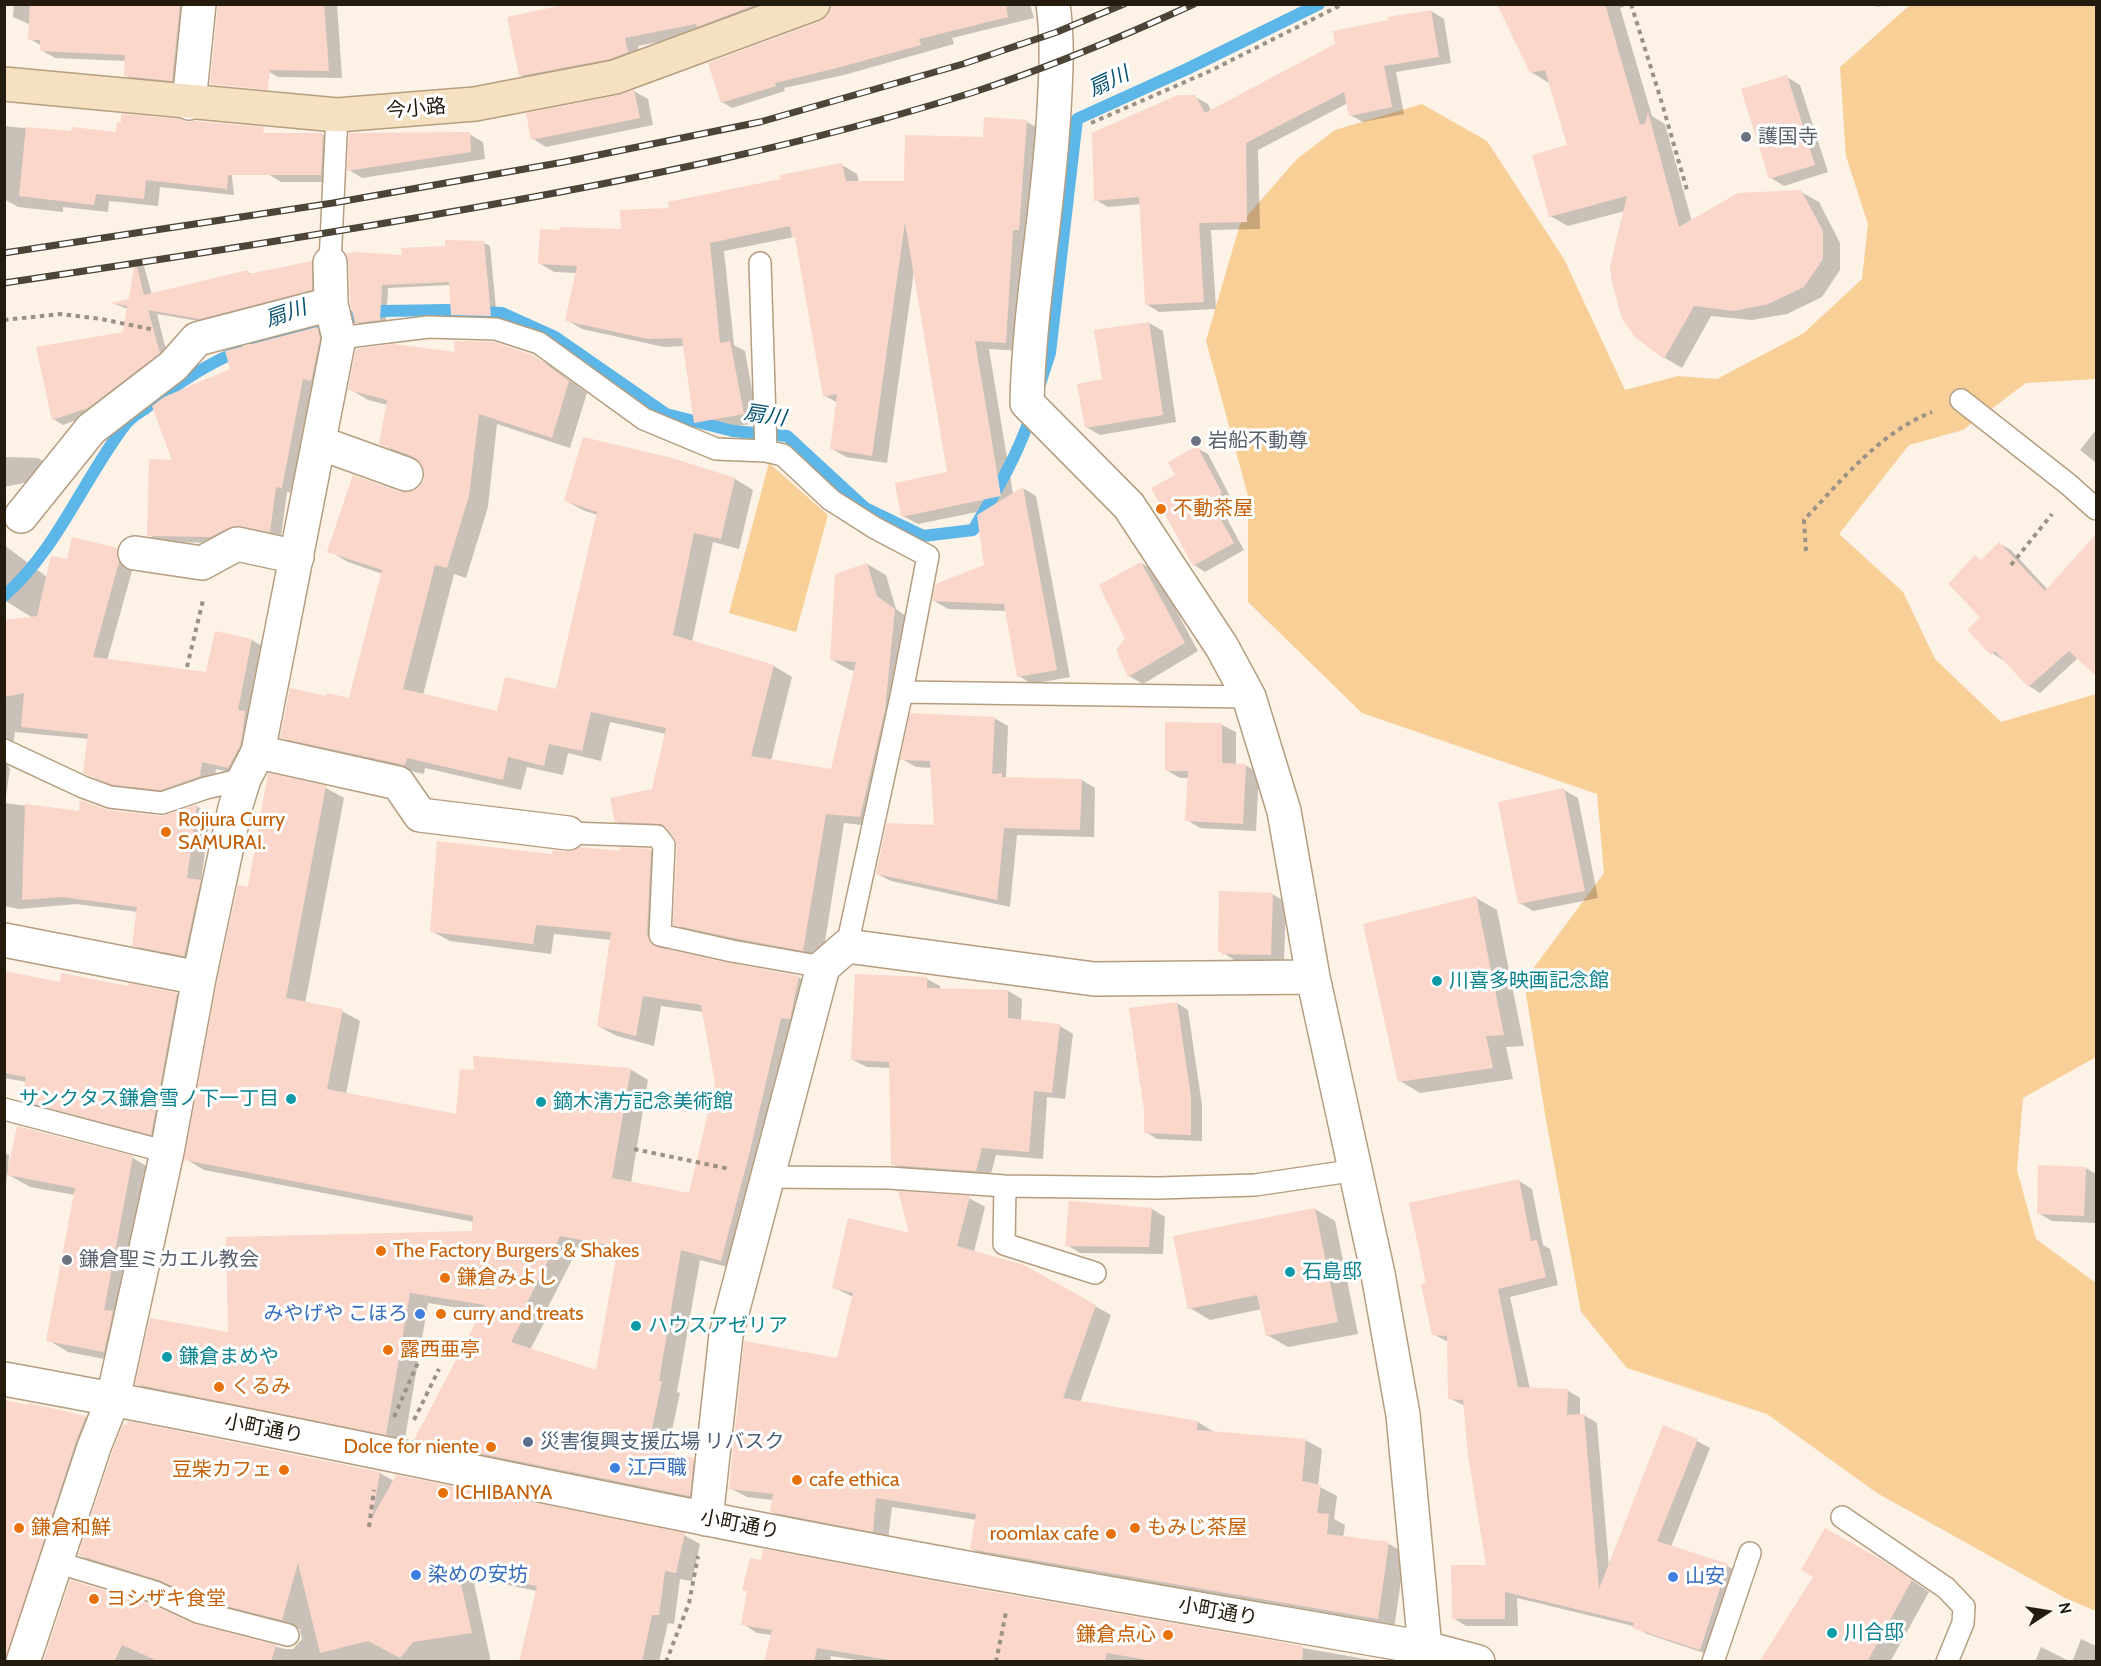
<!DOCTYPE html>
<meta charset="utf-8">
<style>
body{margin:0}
#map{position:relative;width:2101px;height:1666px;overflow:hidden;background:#fcf2e5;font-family:Cabin,sans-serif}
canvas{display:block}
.frame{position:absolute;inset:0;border:6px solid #241b0f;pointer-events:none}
.north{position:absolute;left:2017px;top:1582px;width:60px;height:60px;-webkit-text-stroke:4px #fff;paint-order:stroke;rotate:78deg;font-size:16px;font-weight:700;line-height:24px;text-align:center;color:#241b0f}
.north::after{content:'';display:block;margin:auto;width:21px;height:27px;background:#241b0f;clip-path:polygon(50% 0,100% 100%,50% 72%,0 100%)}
</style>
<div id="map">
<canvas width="2101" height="1666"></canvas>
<div class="frame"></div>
<div class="north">N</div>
</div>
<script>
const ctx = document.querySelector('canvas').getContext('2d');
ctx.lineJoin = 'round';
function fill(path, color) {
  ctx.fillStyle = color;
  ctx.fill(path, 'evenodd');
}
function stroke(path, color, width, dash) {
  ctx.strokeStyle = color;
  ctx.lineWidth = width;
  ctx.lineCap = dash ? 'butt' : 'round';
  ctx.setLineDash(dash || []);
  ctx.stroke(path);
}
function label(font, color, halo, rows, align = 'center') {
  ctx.font = font + ' Cabin,"Noto Sans JP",sans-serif';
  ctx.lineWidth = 6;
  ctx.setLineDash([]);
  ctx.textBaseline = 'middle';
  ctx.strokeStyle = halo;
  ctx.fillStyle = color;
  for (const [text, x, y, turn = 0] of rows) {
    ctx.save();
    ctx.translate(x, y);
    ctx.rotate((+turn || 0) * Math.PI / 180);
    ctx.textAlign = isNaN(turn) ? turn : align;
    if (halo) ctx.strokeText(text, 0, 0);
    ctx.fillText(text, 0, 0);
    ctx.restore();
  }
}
const green = new Path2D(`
 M1910,5H2096V379L2026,383L1963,430L1909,445L1839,534L1903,592L1935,659L2001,722L2096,694V1057L2023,1098L2017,1170L2036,1239L2096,1283V1611L2065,1598L1877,1493L1767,1414L1627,1368L1581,1312L1545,1114L1524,981L1604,873L1597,794L1362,713L1248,602V496L1206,341L1240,224L1297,159L1335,130L1422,104L1487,141L1564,259L1625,390L1678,376L1717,379L1804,333L1862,279L1868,224L1846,156L1840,67Z
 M769,463L828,515L796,632L729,613Z`);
const shadow = new Path2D(`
 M14,4H196L186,88L139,83L125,75L126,61L55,58L41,50L42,46L30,39L31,25L13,17Z
 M262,4H337L342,78L278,77L264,69Z
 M576,4H772L708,32L638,46L640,60L534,83L520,75Z
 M896,4H1030L1034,18L952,38L954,44L844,75L784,88L785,91L732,108L722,102Z
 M1498,4H1623L1624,7L1620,8L1652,116L1665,124L1692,222L1801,192L1819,202L1840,243V270L1822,297L1787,314L1752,320L1711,316L1682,368L1665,358L1637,337L1625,211L1568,226L1550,216L1568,146L1549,83L1531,72Z
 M1873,4H1890L1878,7Z
 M1431,11L1444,19L1451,63L1396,72L1404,114L1363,122L1350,115L1348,103L1258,150L1260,229L1211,230L1216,309L1159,312L1146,304L1141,204L1108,207L1096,200L1195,97L1208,104L1211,111Z
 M1787,77L1800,85L1828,172L1784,186L1771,178Z
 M634,91L648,99L653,125L546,147L533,139L619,97Z
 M1027,122L1042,130L1021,351L989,349L1013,494L1023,488L1036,496L1070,677L1032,684L1019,676L1007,611L948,609L934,601L985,566L987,510L918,524L903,516L949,474L914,271L887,463L846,457L831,448L838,403L825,396L797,239L794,237L724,251L734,345L745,351L758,423L710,430L695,422L685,346L664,347L582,329L567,320L577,273L554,272L539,263L623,231L670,209L842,165L857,174L859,182L905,183L984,139Z
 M4,126L73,133L227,132L234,195L160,187L158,206L109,201L108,212L63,207V212L18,207L4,199Z
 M469,134L483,142L485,159L362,178L349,170Z
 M266,135H323L337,143L335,182H281L268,174Z
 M484,243L490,246L497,319L459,318L453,314L450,285L388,288L386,323L363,326L356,322L351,301L403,256L447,247Z
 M136,262L144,266L152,295L247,272L254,275L312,263L321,268V294L210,323L157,314L168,358L98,412L63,425L53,419L124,334L128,309L115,304L130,300Z
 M1149,323L1163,331L1176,422L1100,435L1086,427L1104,381Z
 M317,329L329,335L293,493L287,492L281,537L222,543L160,542L149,535L174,461L232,370Z
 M456,354L533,356L552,367L587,393L570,448L497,424L488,507L466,578L454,574L423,695L498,712L557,691L598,515L585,511L566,501L672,460L735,479L753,490L739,549L713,542L692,642L774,666L792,677L771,761L832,770L855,671L850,670L832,660L867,564L886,575L896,609L913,621L879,827L844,823L822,960L694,935L675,924L678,845L673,834L635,832L616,821L653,791L666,734L610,722L601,761L568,753L563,775L527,767L521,790L425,768L424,774L300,748L282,737L328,698L350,700L383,574L348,562L329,551L399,493L409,494L419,490L425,480L426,470L422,463L399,454L380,443L388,405L368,400L350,389Z
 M2096,430V463L2080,450Z
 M1197,448L1208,454L1232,500L1220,506L1244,550L1205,572L1194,565L1177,476Z
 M4,457L38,458L51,466L47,478L4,487Z
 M2000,544L2011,550L2048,590L2078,658L2040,693L2029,686L2004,659L2003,660L1992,653L1982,617L1975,557L1982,561Z
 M4,545L47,577L68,561L117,550L130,558L132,571L107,661L207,673L252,640L265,648L242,775L216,769L214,784L175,797L128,792L99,780L85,772L89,739L15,732L13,746L5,760L10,769L5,803L80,813L108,811L161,817L196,806L210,814L201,882L214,889L198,963L148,953L134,945L138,912L77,904L19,909L4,906V621L33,618L4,600Z
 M1141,563L1155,571L1198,651L1143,684L1129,676L1127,639Z
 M994,718L1008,726L1006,778L1082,780L1095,788L1094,837L1017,835L1010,907L891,881L877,874L935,827L932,768L916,767L902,759Z
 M1222,725L1236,732V765H1245L1259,773L1256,831L1200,828L1187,820L1189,778H1180L1166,770Z
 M269,775L326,788L344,798L305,1004L342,1011L360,1021L346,1094L457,1116L630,1069L648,1080L631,1183L690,1195L717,1083L704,1012L661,1006L654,1046L617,1036L598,1026L611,940L554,934L551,954L450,941L431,931L554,855L650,850L668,861L665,946L667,951L798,977L817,988L740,1270L700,1260L677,1392L680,1393L667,1454L693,1460L711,1470L708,1506L434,1450L416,1440L483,1312L428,1303L404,1444L155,1394L137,1384L230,1334L473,1233L474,1222L204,1170L186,1159L249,888ZM579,1246L618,1253L597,1372L530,1350L545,1321L542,1319Z
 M1564,790L1578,798L1598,898L1533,911L1520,903Z
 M1272,894L1286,902L1284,962L1236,961L1219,950Z
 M1476,898L1497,910L1524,1046L1506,1047L1513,1079L1420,1093L1400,1081Z
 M4,973L61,984L177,994L192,1003L167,1143L39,1109L24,1100L27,1082L4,1078Z
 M927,979L940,986V990L1008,991L1022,999L1021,1021L1060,1026L1073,1034L1065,1099L1047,1097L1043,1159L996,1155L990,1178L906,1172L893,1164L891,1068L867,1067L853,1060Z
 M1177,1003L1188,1010L1202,1105V1141L1157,1139L1146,1132V1110Z
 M18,1127L133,1158L153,1170L125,1363L68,1352L48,1340L75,1195L30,1187L7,1174L4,1204V1153L9,1155L8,1169L10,1170Z
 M2086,1168L2096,1174V1223L2052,1221L2038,1213Z
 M1519,1181L1532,1189L1543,1245L1550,1249L1558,1285L1510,1297L1530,1389L1567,1390L1580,1398V1415H1584L1597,1423L1609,1567L1697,1441L1710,1448L1671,1547L1727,1566L1740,1573L1713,1656L1647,1634L1633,1626L1517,1598L1518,1626H1466L1453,1618L1487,1566L1465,1406L1449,1398L1448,1342L1433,1334L1428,1284Z
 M969,1198L985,1207L974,1252L1095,1306L1111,1315L1080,1403L1198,1422L1214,1432L1305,1440L1322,1449L1318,1486L1337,1496L1334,1519L1345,1525L1343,1538L1389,1544L1405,1553L1394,1629L988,1558L972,1549L977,1520L892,1507L888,1540L787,1521L771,1511L773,1500L747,1497L730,1488L838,1359L853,1297L833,1287Z
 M1152,1209L1165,1217L1163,1254L1080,1253L1067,1245Z
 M1315,1209L1335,1221L1358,1334L1288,1347L1267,1335L1262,1309L1210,1320L1190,1308Z
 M4,1402L30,1406V1405L86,1417L101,1426L22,1662H4Z
 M380,1473L394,1481L684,1535L700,1544L692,1581L680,1579L674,1624L668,1623L659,1662H528L537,1591L473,1578L491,1662H44L194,1626L285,1649H293L302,1639L300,1629L220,1608L176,1588L95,1564L80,1555Z
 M1825,1530L1900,1572L1929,1592L1890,1662H1760L1815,1577Z
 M970,1589L1382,1662H869L831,1656L830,1662H766L772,1635L757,1633L743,1624Z
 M2081,1639L2096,1646V1662H2072Z
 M2041,1647L2071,1662H2035Z`);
const stream = new Path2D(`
 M336,320L384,311L446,310L502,313L555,337L666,414L733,431L787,436L865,508L923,536L973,530C996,492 1018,455 1032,412
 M256,345L313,325
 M1040,384L1050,353L1077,119L1187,69L1319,4
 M4,596C57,550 83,480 125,425C130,418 139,413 146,408C174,386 206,364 239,351`);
const building = new Path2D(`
 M30,4H180L172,81L124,76L125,55L40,51V40H28Z
 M218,4H324L329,71L270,70L268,90L210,84Z
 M568,4H757L697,27L696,24L625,38L628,52L610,59L519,76L507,17Z
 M831,4H1006L1008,17L919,39L921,45L833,69L775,83L776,86L721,103L708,63L819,22L828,15Z
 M1497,4H1605L1640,125L1645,124L1648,112L1679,227L1738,193L1801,190L1823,231V259L1804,287L1768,304L1734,311L1694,306L1664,359L1636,338L1622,319L1612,282L1610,266L1627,196L1549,217L1532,155L1567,145L1545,70L1530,73Z
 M1431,10L1439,57L1384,66L1392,107L1349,116L1344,92L1246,143L1247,222L1199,223L1204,302L1145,305L1139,197L1094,201L1092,133L1178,95H1195L1205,113L1335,44L1333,31L1388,20V17Z
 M1787,75L1815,165L1769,179L1741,89Z
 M634,90L640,118L531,140L526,113L619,95Z
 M121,114L181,119L188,122L194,121L264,127L263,133H323L321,175H228L227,189L146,180L144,199L96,194L94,205L19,196L26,127L71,131L72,127L116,132L117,122H121Z
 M984,117L1027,120L1019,230H1013L1006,343L975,341L1001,496L901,517L895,483L947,472L905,222L872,456L830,449L837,394L823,397L795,237L792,238L790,226L710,243L720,343L730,341L744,414L694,423L682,338L648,339L565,321L577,266L538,264L540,229L560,230V227L621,229L620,210L669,208L668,202L781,179L780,175L842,163L846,181H904L905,135L983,137Z
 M470,132L471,152L347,171L349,133Z
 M445,240L484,241L491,316L451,315L449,282L382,285L380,320L355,323L350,302L349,263L346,254L355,252L402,255L401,248L445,246Z
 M135,259L144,295L248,270L249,274L312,261V290L200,319L148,310L160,353L88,408L52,420L36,347L123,332L127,306L111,303L129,299Z
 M1149,322L1163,415L1085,428L1077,384L1102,379L1094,330Z
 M317,327L320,338L311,381L303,379L282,488L276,487L270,532L240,526L228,528L210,537L147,536L149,459L172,460L152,406L164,397L230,369L225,351Z
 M454,341L494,342L533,355L569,381L552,438L479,414L469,496L447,568L435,565L403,689L497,711L505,677L556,689L597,512L564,501L583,437L672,458L735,478L721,539L694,533L673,635L774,665L751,756L831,769L856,662L830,660L835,574L867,563L877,596L895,609L885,710L860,817L826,814L803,951L734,938L673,925L677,846L674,838L662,824L615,822L610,798L652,789L666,728L591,712L582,751L549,744L544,766L508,757L503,780L407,758L405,765L280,738L290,688L326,696L327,693L349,698L382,570L327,552L353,475L400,492H409L418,489L424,480V470L420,462L412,456L379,444L387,400L348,390L356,349L393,344L455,352Z
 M1197,446L1222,493L1210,500L1234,543L1193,566L1151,488L1175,475L1168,462Z
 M1023,487L1057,670L1017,677L1004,604L932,601L936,584L984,565L977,515Z
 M2097,533V677L2069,651L2028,687L1995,651L1991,655L1967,630L1980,617L1948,584L1975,555L1981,560L1999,542L2045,591Z
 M72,537L117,548L119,562L93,657L206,672L215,631L252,639L238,710L245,711L242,736L240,746L228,768L202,762L200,776L161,790L113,785L83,773L88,734L21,727L24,693L4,697V620L37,616L51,556L67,559Z
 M1141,562L1185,643L1128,677L1116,650L1125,639L1099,585Z
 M910,713L995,717L992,774L1002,773V777L1082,779L1080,830L1004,828L997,900L876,874L887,823L934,825L930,761L900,760Z
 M1165,722L1222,723V763L1246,764L1243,824L1185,821L1188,771H1165Z
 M268,773L326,786L286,998L343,1009L327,1089L456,1114L460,1069L474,1070L473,1056L631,1068L612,1178L689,1193L715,1083L701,1005L643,996L636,1036L597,1026L611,932L536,925L533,944L430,932L437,841L552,854L553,850L566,852L575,850L579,847L620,851L619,847L651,849L647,934L652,945L657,947L729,963L799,976L790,1019L781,1018L749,1155L721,1261L681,1250L659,1381H662L648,1448L694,1458L690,1496L414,1440L485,1305L410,1293L386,1435L135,1384L150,1318L228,1332L226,1237L472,1231L473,1216L184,1160L217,982L238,885L248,887ZM560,1236L618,1247L596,1370L511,1342L528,1309L525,1307Z
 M1564,788L1585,891L1518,904L1498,802Z
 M80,800L108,810L161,816L197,805L187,878L201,880L184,956L132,946L137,907L62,897L22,900L25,804L79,811Z
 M1219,891L1273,893L1271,955L1221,954V952L1218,951Z
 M1476,896L1504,1035L1486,1036L1493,1068L1398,1082L1363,924Z
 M4,971L60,982L61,973L128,986V983L177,993L151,1135L22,1101L26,1077L4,1073Z
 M855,974L927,977V988L1008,990V1018L1060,1024L1052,1093L1034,1091L1029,1152L982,1148L976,1171L891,1165L889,1062L851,1060Z
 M1177,1002L1191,1097V1135L1144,1133V1110L1129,1008Z
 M17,1126L133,1156L104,1310L113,1311L104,1352L46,1341L75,1188L7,1175Z
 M2038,1165L2086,1167L2084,1216L2037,1214Z
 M1519,1179L1531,1241L1537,1240L1546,1277L1498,1289L1518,1387L1568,1389L1567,1415L1584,1414L1599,1589L1663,1425L1698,1439L1657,1541L1728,1564L1700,1650L1632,1628L1634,1623L1505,1592V1619H1452L1451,1565H1486L1468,1455L1463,1400L1448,1399L1447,1336L1432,1335L1421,1284L1426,1283L1409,1203Z
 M898,1191L970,1196L957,1246L1024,1265L1096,1305L1063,1398L1198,1421L1197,1430L1306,1439L1302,1481L1321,1485L1317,1513L1329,1514L1327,1534L1389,1542L1378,1619L970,1549L976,1514L876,1498L873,1532L770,1512L773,1494L729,1489L744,1341L837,1358L853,1293L832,1288L848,1218L909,1233Z
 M1069,1201L1152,1208L1149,1247L1065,1246Z
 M1315,1208L1338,1322L1266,1336L1257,1295L1188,1309L1173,1236Z
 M4,1400L28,1405L29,1403L86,1416L76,1441L5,1662Z
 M128,1421L380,1472L372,1518L396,1475L685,1533L676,1573L665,1571L659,1615H652L642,1662H519L537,1586L458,1571L472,1633L413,1642L400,1658L368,1641L320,1653L298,1563L282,1620L202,1600L159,1580L78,1555L112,1453L123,1424L127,1425Z
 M1825,1528L1882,1560L1912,1580L1867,1662H1759L1813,1577L1801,1570Z
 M763,1549L970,1588L1303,1646L1302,1662H1159L1107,1653L1105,1662H901L817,1648L814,1662H764L772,1630L741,1625L747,1591L742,1590L750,1558L761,1560Z
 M70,1580L150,1604L195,1624L276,1645L271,1662H160L122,1645L114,1662H43Z`);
const path = new Path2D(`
 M1631,4L1661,100L1687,190
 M1091,123L1210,71L1343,4
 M4,320L61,314L101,319L155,330
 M1806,551L1804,520C1842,480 1879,433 1932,412
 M2011,565L2052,514
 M187,667L203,600
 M634,1149L730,1169
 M394,1417L430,1335
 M414,1420L439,1369
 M369,1527L374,1490
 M666,1662L689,1603L698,1556
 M996,1662L1006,1612`);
const lane = new Path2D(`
 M330,263L337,115
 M760,263L766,451
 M339,338L428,327L496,329L539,343L644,419L716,449L766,451L783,455L831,500L875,528L928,556L902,692L847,946
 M1961,400L2068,484L2096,509
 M902,692L1249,697
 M4,750L83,787L110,797L162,803L206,788L244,779
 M568,833L657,836L664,845L660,935L732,951L823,967
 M4,1109L167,1152
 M767,1177L889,1178L1005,1186L1159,1188L1255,1185L1357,1170
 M1005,1186L1004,1244L1095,1273
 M1842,1517L1946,1588L1964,1607L1963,1623L1947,1662
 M56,1562L155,1592L198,1612L288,1635
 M1713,1662L1750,1553`);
const street = new Path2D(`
 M1053,4C1058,40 1056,74 1054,110C1049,208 1029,305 1027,403L1129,506L1222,647L1249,697L1284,811L1313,977L1378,1274L1403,1415L1425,1648
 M189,103L199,4
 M320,443L406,474
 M21,516L91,429L173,366L197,339L331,304
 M135,553L202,563L237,544L297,557
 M258,752L398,783L420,815L568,833
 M4,940L199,978
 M4,1379C238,1421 470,1472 703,1518C943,1566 1184,1606 1425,1648L1478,1662
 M706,1519L726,1335L823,967L847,946L1094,979L1313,977
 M23,1662L94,1447L113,1399L167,1152L199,978L235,808L244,779L258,752L339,338L331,304L330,263`);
const secondary = new Path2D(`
 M4,84L337,115L475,104L615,77L813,4`);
const rail = new Path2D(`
 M4,253L333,203L564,162L760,122L963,64L1057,32L1124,4
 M4,283C159,260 313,236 467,209C637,179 806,145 971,93C1047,68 1122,37 1194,4`);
const markers = [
 [1746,137,6,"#6b7280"],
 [1196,441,6,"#6b7280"],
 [1161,509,6,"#e8710a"],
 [166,832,6,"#e8710a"],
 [1437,981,6,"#0f9aa8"],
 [291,1099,6,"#0f9aa8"],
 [541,1102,6,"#0f9aa8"],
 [381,1251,6,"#e8710a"],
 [67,1260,6,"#6b7280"],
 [1290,1272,6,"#0f9aa8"],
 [445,1278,6,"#e8710a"],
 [420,1314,6,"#3f7fe0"],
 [441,1314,6,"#e8710a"],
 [636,1326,6,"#0f9aa8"],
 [388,1350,6,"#e8710a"],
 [167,1357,6,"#0f9aa8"],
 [219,1387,6,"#e8710a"],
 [528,1442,6,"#5c6f8a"],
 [491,1447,6,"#e8710a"],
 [615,1468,6,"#3f7fe0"],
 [284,1470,6,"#e8710a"],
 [797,1480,6,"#e8710a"],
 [443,1493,6,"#e8710a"],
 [19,1528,6,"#e8710a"],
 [1135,1528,6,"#e8710a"],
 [1111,1534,6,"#e8710a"],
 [416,1575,6,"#3f7fe0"],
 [1673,1577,6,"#3f7fe0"],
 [94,1599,6,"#e8710a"],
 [1832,1633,6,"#0f9aa8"],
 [1168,1635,6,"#e8710a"]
];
const streetNames = [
 ["今小路",416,109,-5],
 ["小町通り",264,1429,11],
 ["小町通り",740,1525,11],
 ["小町通り",1218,1612,10]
];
const worshipNames = [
 ["護国寺",1758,137],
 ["岩船不動尊",1208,441],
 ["鎌倉聖ミカエル教会",79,1260]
];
const foodNames = [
 ["不動茶屋",1173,509],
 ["Rojiura Curry",178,820],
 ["SAMURAI.",178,843],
 ["The Factory Burgers & Shakes",393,1251],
 ["鎌倉みよし",457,1278],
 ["curry and treats",453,1314],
 ["露西亜亭",400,1350],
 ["くるみ",231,1387],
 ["Dolce for niente",479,1447,"right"],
 ["豆柴カフェ",272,1470,"right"],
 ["cafe ethica",809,1480],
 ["ICHIBANYA",455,1493],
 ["鎌倉和鮮",31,1528],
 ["もみじ茶屋",1147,1528],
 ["roomlax cafe",1099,1534,"right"],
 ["ヨシザキ食堂",106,1599],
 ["鎌倉点心",1156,1635,"right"]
];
const cultureNames = [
 ["川喜多映画記念館",1449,981],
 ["サンクタス鎌倉雪ノ下一丁目",279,1099,"right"],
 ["鏑木清方記念美術館",553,1102],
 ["石島邸",1302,1272],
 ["ハウスアゼリア",648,1326],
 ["鎌倉まめや",179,1357],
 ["川合邸",1844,1633]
];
const shopNames = [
 ["みやげや こほろ",408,1314,"right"],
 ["江戸職",627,1468],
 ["染めの安坊",428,1575],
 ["山安",1685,1577]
];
const serviceNames = [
 ["災害復興支援広場 リバスク",540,1442]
];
const waterNames = [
 ["扇川",1109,82,-25],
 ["扇川",286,314,-19],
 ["扇川",765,416,9]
];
fill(green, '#f9cf98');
fill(shadow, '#0003');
stroke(stream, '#5cb7e8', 12);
fill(building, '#fbd6ca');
stroke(lane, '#b59e80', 24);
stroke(street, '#b59e80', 36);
stroke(secondary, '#b59e80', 36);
stroke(path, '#9b9185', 4, [4.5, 4.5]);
stroke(lane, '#fff', 21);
stroke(street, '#fff', 33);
stroke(secondary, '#f6e0c2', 33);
stroke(rail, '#4d4438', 7);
stroke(rail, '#fff', 4.5, [14]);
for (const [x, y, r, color] of markers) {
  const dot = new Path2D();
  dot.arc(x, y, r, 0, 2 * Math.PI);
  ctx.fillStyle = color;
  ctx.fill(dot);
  stroke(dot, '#fff', 2);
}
label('20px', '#241b0f', '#fff', streetNames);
label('20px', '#5b616d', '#fff', worshipNames, 'left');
label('20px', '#c56008', '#fff', foodNames, 'left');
label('20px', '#0d838f', '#fff', cultureNames, 'left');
label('20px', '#366cbe', '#fff', shopNames, 'left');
label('20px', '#4e5e75', '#fff', serviceNames, 'left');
label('italic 21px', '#045172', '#fff', waterNames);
</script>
